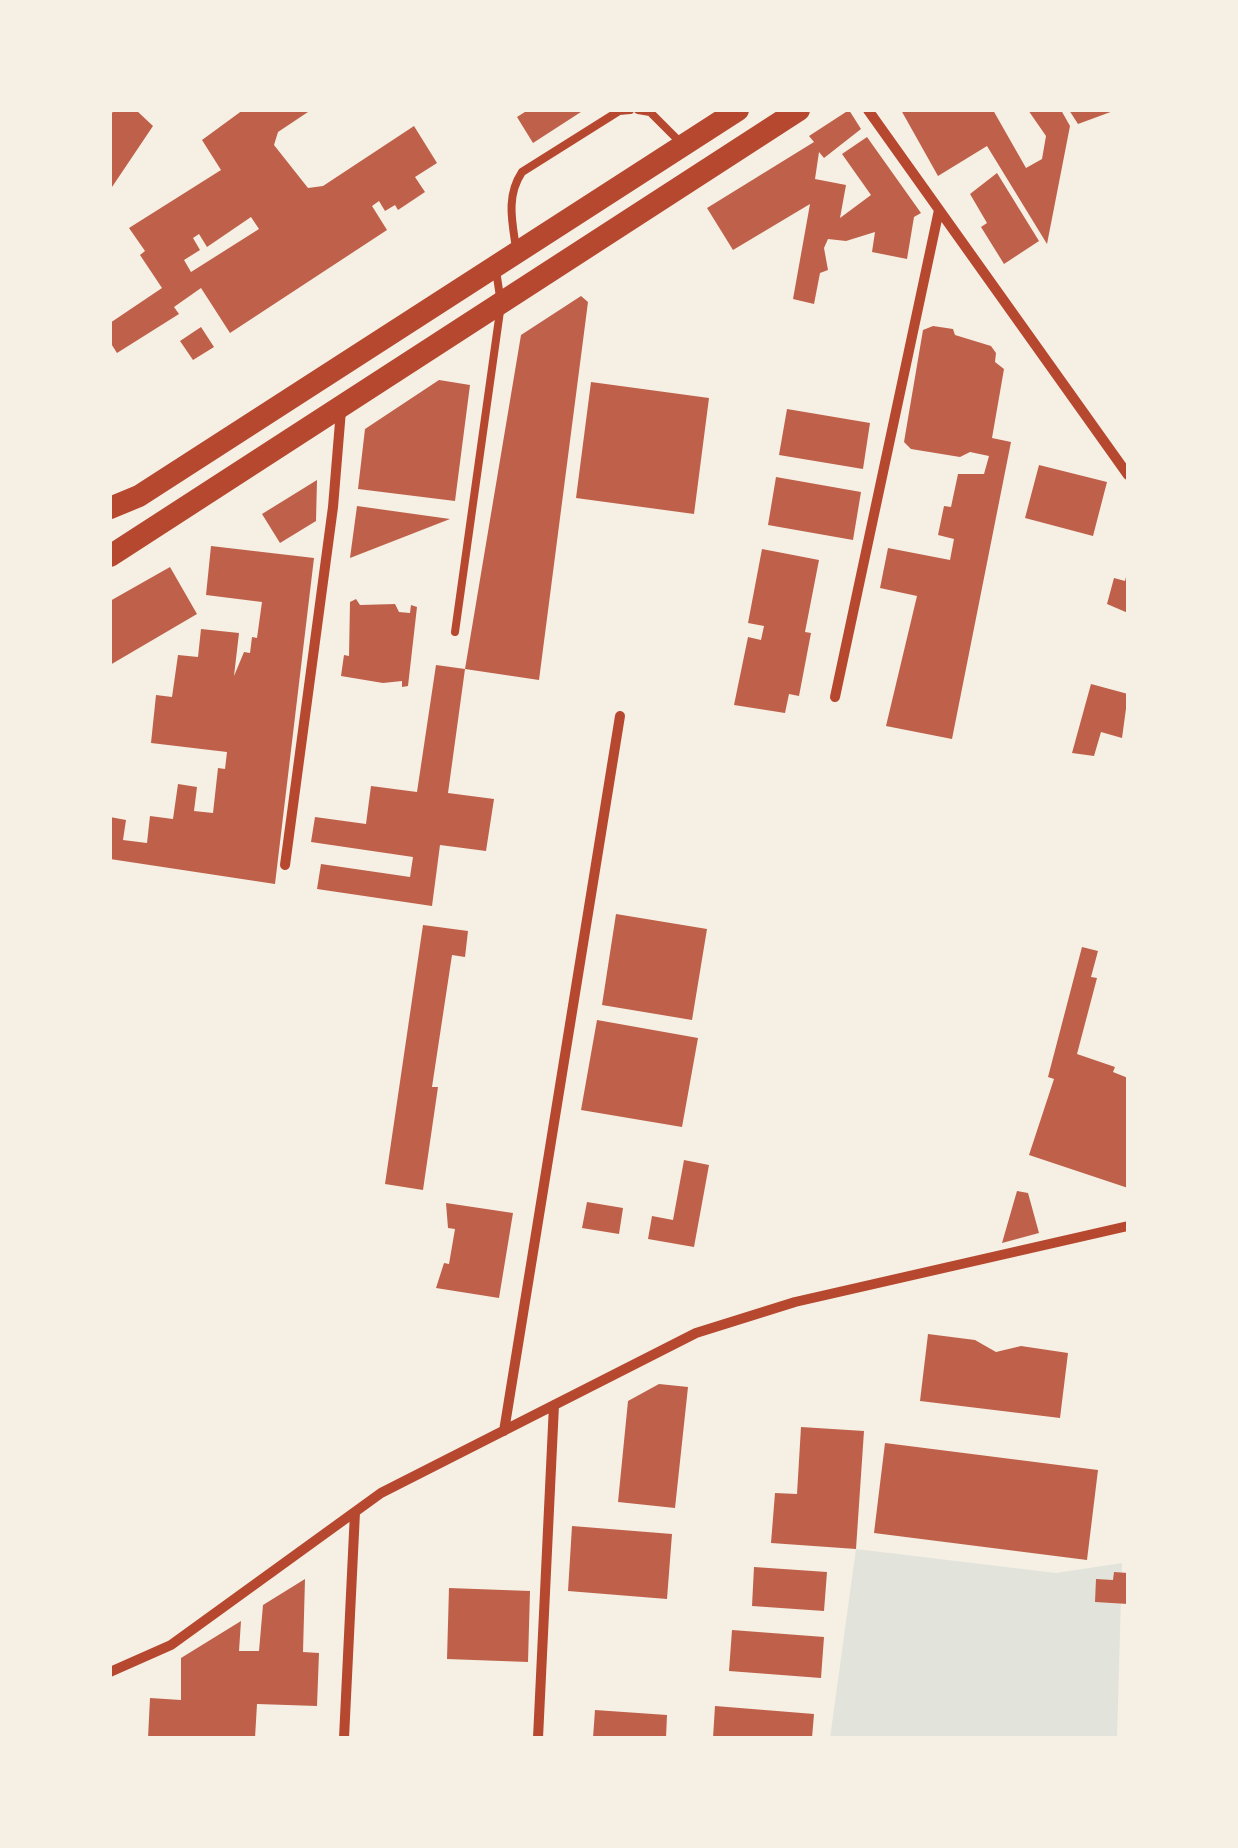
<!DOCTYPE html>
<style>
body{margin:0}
#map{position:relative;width:1238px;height:1848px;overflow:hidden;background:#f6efe4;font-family:Manrope,sans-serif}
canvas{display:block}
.frame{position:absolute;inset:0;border:112px solid #f6efe4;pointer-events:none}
</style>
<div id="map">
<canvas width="1238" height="1848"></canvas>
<div class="frame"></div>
</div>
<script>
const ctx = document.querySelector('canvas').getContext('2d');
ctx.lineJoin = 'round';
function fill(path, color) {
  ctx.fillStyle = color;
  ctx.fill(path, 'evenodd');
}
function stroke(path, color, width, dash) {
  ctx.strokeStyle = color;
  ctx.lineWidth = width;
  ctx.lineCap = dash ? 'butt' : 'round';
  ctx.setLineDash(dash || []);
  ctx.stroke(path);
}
const green = new Path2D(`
 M856,1549L1056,1573L1122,1563L1117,1738H830Z`);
const building = new Path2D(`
 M116,110H136L153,126L110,190V114Z
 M243,110H311L278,132L274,145L308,188L323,186L414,126L437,163L415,177L425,192L398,210L395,205L385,211L379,201L372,206L387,230L230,333L201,288L174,307L179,314L117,353L110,342V323L162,288L140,255L145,251L129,228L221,170L202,140ZM251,217L259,229L191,272L184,260L200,250L193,238L199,234L207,247Z
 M528,110H584L533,143L517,117Z
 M849,110L861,129L824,158L819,152L815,179L846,185L840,218L871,195L842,154L867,137L921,213L914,217L907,259L872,252L875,232L846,241L828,239L824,248L828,270L820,273L814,304L793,299L810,204L733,250L707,208L814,142L809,136Z
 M901,110H993L1026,168L1042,159L1046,136L1028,110H1061L1070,126L1047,244L987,146L938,176Z
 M1069,110H1116L1078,124Z
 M997,173L1039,241L1004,264L981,227L987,223L970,194Z
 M581,296L588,302L539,680L465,669L448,793L494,799L486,851L440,845L432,906L317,889L321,864L410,877L413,857L311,842L315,817L366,824L371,786L417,792L436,665L465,669L521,335Z
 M933,326L953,329L955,335L991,346L996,353L995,362L1004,369L992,438L1011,442L952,739L886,726L917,596L880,588L888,548L950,560L954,539L938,535L944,506L951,507L958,474H984L989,456L970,452L960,457L911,449L904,442L923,330Z
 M201,327L214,347L193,360L180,341Z
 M439,380L470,385L455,501L358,489L365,429Z
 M591,382L709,398L694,514L576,498Z
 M787,409L870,423L863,469L779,455Z
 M1039,465L1107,482L1093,536L1025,518Z
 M776,477L861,492L853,540L768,525Z
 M317,480L316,521L280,543L262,514Z
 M357,506L450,519L350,558Z
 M211,546L314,558L275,884L110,859V817L126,820L123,840L147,843L150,816L173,819L178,784L197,787L194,811L213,813L218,768L225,769L227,752L151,743L156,695L172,697L178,655L198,657L201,629L239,633L234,676L244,652L250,653L252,637L257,638L262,602L206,595Z
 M762,549L819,560L805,632L811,633L799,696L789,694L785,713L734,705L748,637L761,640L764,626L748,623Z
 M170,567L197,614L110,665V601Z
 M1127,573H1128V613L1107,604L1114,578L1125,581Z
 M356,599L360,605L395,604L399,612L410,613L411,605L417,607L408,686L402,687V681L383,683L341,676L344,655L349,656L350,602Z
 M1091,684L1128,694L1122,738L1101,732L1094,756L1072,753Z
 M616,914L707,929L692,1020L602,1005Z
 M423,925L468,931L465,957L452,955L432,1087H438L423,1190L385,1184Z
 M1082,947L1098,951L1091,977L1097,978L1077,1054L1115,1067L1113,1072L1128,1078V1188L1029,1155L1054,1079L1048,1077Z
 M597,1020L698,1038L682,1127L581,1110Z
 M684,1160L709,1165L694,1247L648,1239L652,1216L673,1220Z
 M1017,1191L1028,1193L1039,1233L1002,1243Z
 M587,1202L623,1208L619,1234L582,1228Z
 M446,1203L513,1213L499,1298L436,1288L444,1263L449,1264L455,1229L448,1228Z
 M928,1334L975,1340L996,1352L1021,1346L1068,1353L1060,1418L920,1401Z
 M659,1384L688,1387L675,1508L618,1502L628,1401Z
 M801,1427L864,1431L856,1549L771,1543L775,1493L797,1494Z
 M885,1443L1098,1470L1087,1560L874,1533Z
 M572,1526L672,1534L667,1599L568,1591Z
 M754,1567L827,1572L824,1611L752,1606Z
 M1114,1572L1128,1573V1604L1095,1602L1096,1579L1113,1580Z
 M305,1579L303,1652L319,1653L317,1706L257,1704L255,1738H148L150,1698L181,1700V1658L241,1621L239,1651H259L263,1605Z
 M449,1588L530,1591L528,1662L447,1659Z
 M732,1630L824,1637L821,1678L729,1671Z
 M715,1706L814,1714L812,1738H713Z
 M595,1710L667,1715L666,1738H593Z`);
const service = new Path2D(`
 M638,110L650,112L680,142
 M516,248C512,221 506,196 522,172L619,111L630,110
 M455,632L501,304L496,270`);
const minor = new Path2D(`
 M868,110L1128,475
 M835,697L939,210
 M285,865L333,507L341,410
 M504,1431L620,716
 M110,1672L171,1645L381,1493L696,1333L795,1302L1128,1226
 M344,1738L355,1512
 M538,1738L554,1405`);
const primary = new Path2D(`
 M110,508L139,496L738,110
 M110,556L799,110`);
fill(green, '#e2e4dc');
fill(building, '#bf614a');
stroke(service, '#b5482f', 8);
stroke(minor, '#b5482f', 10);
stroke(primary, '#b5482f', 22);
</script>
